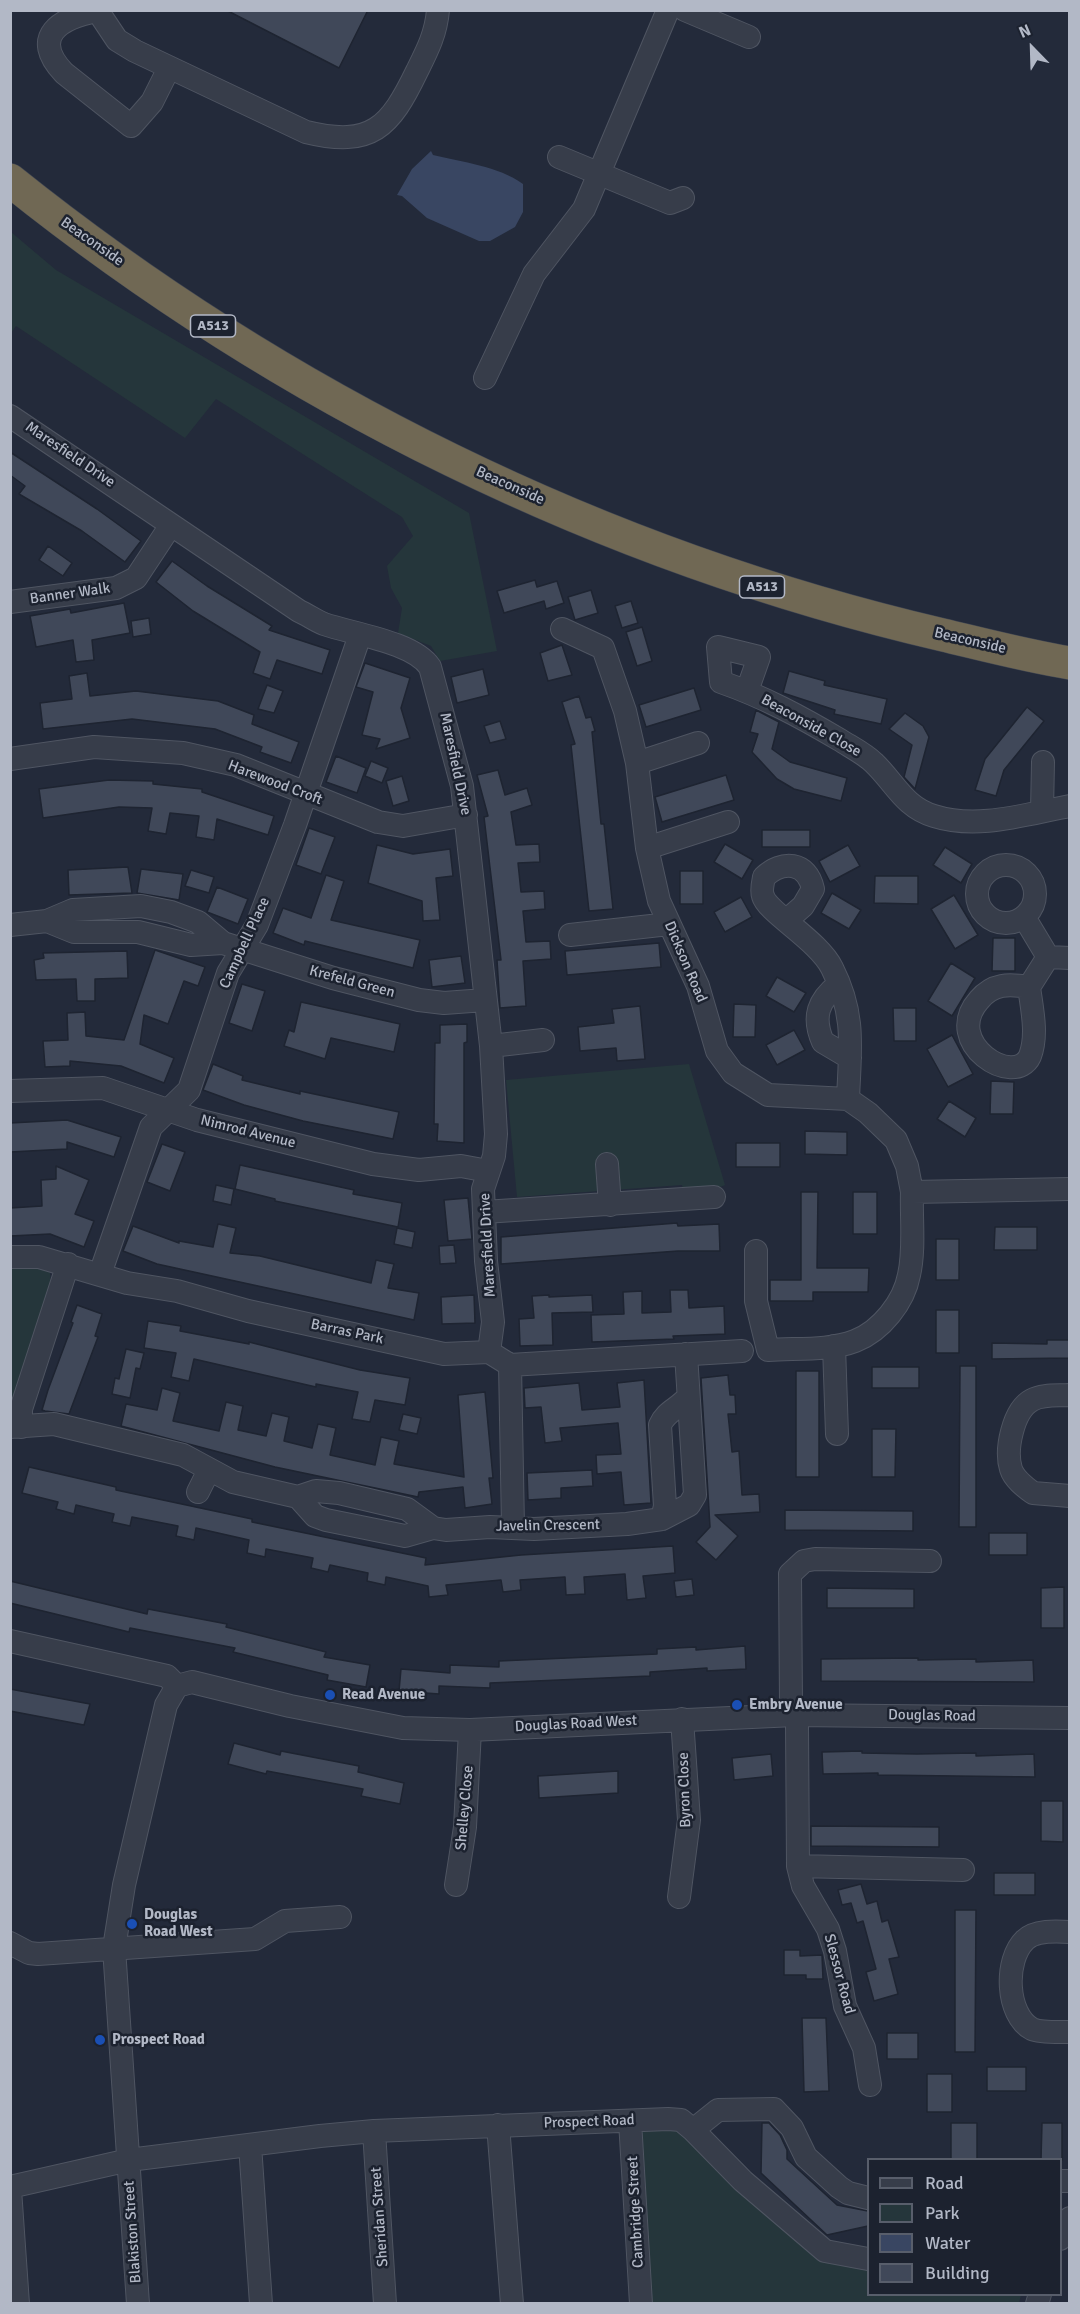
<!DOCTYPE html>
<style>
body{margin:0}
#map{position:relative;width:1080px;height:2314px;overflow:hidden;background:#232a3a;font-family:Signika,sans-serif}
canvas{display:block}
.frame{position:absolute;inset:0;border:12px solid #b2b8c6;pointer-events:none}
.legend{position:absolute;left:867px;top:2158px;width:195px;height:138px;box-sizing:border-box;background:#1c222f;border:2px solid #585e6b;margin:0;padding:8px 10px;list-style:none;font-size:18px;color:#b2b8c6}
.legend li{display:flex;align-items:center;gap:12px;height:30px}
.legend b{width:30px;border:2px solid #585e6b}
.north{position:absolute;left:1002px;top:18px;width:60px;height:60px;-webkit-text-stroke:4px #1c222f;paint-order:stroke;rotate:337deg;font-size:16px;font-weight:700;line-height:24px;text-align:center;color:#b2b8c6}
.north::after{content:'';display:block;margin:auto;width:21px;height:27px;background:#b2b8c6;clip-path:polygon(50% 0,100% 100%,50% 72%,0 100%)}
</style>
<div id="map">
<canvas width="1080" height="2314"></canvas>
<div class="frame"></div>
<ul class="legend">
<li><b style="height:8px;background:#373d4a"></b>Road</li>
<li><b style="height:16px;background:#25363b"></b>Park</li>
<li><b style="height:16px;background:#394662"></b>Water</li>
<li><b style="height:16px;background:#404859"></b>Building</li>
</ul>
<div class="north">N</div>
</div>
<script>
const ctx = document.querySelector('canvas').getContext('2d');
ctx.lineJoin = 'round';
function fill(path, color) {
  ctx.fillStyle = color;
  ctx.fill(path, 'evenodd');
}
function stroke(path, color, width, dash) {
  ctx.strokeStyle = color;
  ctx.lineWidth = width;
  ctx.lineCap = dash ? 'butt' : 'round';
  ctx.setLineDash(dash || []);
  ctx.stroke(path);
}
function label(font, color, halo, rows, align = 'center') {
  ctx.font = font + ' Signika,sans-serif';
  ctx.lineWidth = 5;
  ctx.setLineDash([]);
  ctx.textBaseline = 'middle';
  ctx.strokeStyle = halo;
  ctx.fillStyle = color;
  for (const [text, x, y, turn = 0] of rows) {
    ctx.save();
    ctx.translate(x, y);
    ctx.rotate((+turn || 0) * Math.PI / 180);
    ctx.textAlign = isNaN(turn) ? turn : align;
    if (halo) ctx.strokeText(text, 0, 0);
    ctx.fillText(text, 0, 0);
    ctx.restore();
  }
}
const green = new Path2D(`
 M11,232L56,270L469,513L497,651L440,661L431,646L398,633L402,608L391,588L387,566L413,536L402,517L216,399L185,438L16,326L11,333Z
 M689,1064L725,1185L708,1192L683,1193L682,1185L517,1197L506,1080Z
 M11,1266H46L50,1273L51,1288L11,1403Z
 M639,2130H674L685,2135L838,2265L868,2268V2294L1021,2295L1019,2303H646Z`);
const water = new Path2D(`
 M431,151L433,155C462,162 498,166 523,184V212L515,227L490,241H479L427,218L402,196L397,195L412,169Z`);
const building = new Path2D(`
 M226,10H368L339,68Z
 M10,452L97,509L141,541L125,562L82,531L19,494L25,486L10,475Z
 M48,546L72,563L63,576L39,560Z
 M172,561L207,586L272,626L269,630L330,650L322,674L277,660L270,679L253,673L260,652L193,611L156,582Z
 M535,580L537,587L557,581L564,603L546,609L544,601L504,613L497,591Z
 M591,590L598,613L575,620L568,597Z
 M631,601L638,623L622,628L615,606Z
 M124,603L130,633L92,640L94,660L76,662L73,640L36,647L30,616L70,609L71,613Z
 M149,618L151,634L133,637L131,621Z
 M642,627L652,661L637,666L626,632Z
 M562,645L572,675L548,681L540,653Z
 M365,663L410,678L401,708L410,738L376,749L380,739L362,735L373,692L356,687Z
 M483,669L489,695L457,703L451,677Z
 M789,671L825,681L824,685L887,699L881,724L834,714L835,710L783,693Z
 M87,673L90,696L136,691L218,701L254,715L252,724L299,742L291,763L260,752L262,747L215,729L132,719L43,729L40,703L72,699L69,676Z
 M267,685L283,691L274,713L258,709Z
 M694,688L701,710L646,727L639,705Z
 M579,696L586,718L591,717L595,731L592,732L601,824H604L613,909L589,911L571,745L575,744L562,702Z
 M1027,707L1044,721L1004,770L996,796L975,790L985,759Z
 M756,710L779,722L772,749L790,762L847,778L841,801L794,789L777,779L752,752L758,734L750,732Z
 M905,713L923,726L929,737L915,789L904,777L912,745L889,729Z
 M500,721L506,739L490,743L484,726Z
 M336,756L366,768L357,793L326,782Z
 M371,761L388,768L382,783L365,776Z
 M498,770L505,795L527,788L532,805L511,812L516,845L539,844L540,862L518,863L521,892L544,891L545,909L523,911L526,942L550,941L551,959L523,961L526,1006L500,1008L497,960H501L484,817L488,816L477,775Z
 M726,775L734,800L662,822L655,797Z
 M402,776L409,801L393,806L386,781Z
 M109,780L153,781V784L202,789V792L274,816L268,835L217,819L214,840L196,837L199,816L170,813L166,834L148,831L152,808L119,807L43,818L39,789Z
 M309,828L335,837L321,874L296,865Z
 M762,830H810V847H762Z
 M725,844L753,860L742,879L714,862Z
 M377,845L413,854L450,849L453,876L436,878L440,920L423,921L422,901L368,883Z
 M848,845L860,866L830,882L819,861Z
 M945,847L972,864L961,883L933,865Z
 M128,867L132,893L69,895L68,870Z
 M141,869L183,874L179,900L137,893Z
 M191,870L214,877L209,893L185,886Z
 M680,871H703V904H680Z
 M326,875L344,881L331,920L420,940L413,968L305,941L304,945L273,933L283,908L311,918Z
 M875,876H918V904L874,903Z
 M217,887L248,899L238,924L207,912Z
 M832,893L861,910L849,929L821,913Z
 M954,895L978,935L955,949L931,909Z
 M741,897L752,917L725,932L714,912Z
 M993,938H1015V971H992Z
 M659,943L661,967L567,975L565,951Z
 M155,950L205,967L198,986L184,981L168,1024L144,1015L140,1044L174,1058L164,1083L121,1066L70,1061V1066L45,1067L43,1041L68,1040L67,1013L85,1012L86,1036L124,1040Z
 M127,951L128,978L95,979V1001H77L76,979L36,980L34,960L44,958L43,953Z
 M461,956L465,983L432,987L429,960Z
 M951,963L975,978L952,1016L928,1001Z
 M777,977L806,993L794,1012L766,996Z
 M242,984L265,991L252,1031L229,1023Z
 M301,1002L400,1024L394,1052L331,1038L325,1059L284,1046L289,1030L294,1032Z
 M734,1004L756,1005L755,1037H733Z
 M640,1006L645,1059L617,1061L616,1048L580,1051L578,1027L614,1023L612,1009Z
 M893,1008H916V1041H894Z
 M467,1024V1042L464,1043V1143L437,1141L438,1124H434L435,1043H440V1025Z
 M794,1030L805,1050L777,1065L766,1045Z
 M952,1035L973,1074L948,1087L927,1049Z
 M213,1064L243,1076L242,1080L300,1094V1091L399,1112L393,1139L303,1121L244,1105L203,1090Z
 M991,1081L1014,1082L1013,1114H990Z
 M949,1101L976,1118L965,1137L937,1119Z
 M67,1120L121,1137L114,1157L67,1142V1149L10,1152V1123Z
 M805,1131L847,1132V1155L805,1154Z
 M736,1143H780V1167H736Z
 M162,1144L185,1152L170,1191L147,1182Z
 M240,1165L354,1190L353,1194L402,1203L398,1227L275,1201V1199L235,1189Z
 M56,1166L89,1180L75,1214L94,1221L84,1247L50,1234L10,1236V1208L42,1206L41,1180L56,1179Z
 M216,1185L234,1189L231,1205L213,1201Z
 M801,1192H818L817,1268H869L868,1292H813V1301H770V1280H801Z
 M853,1192H877V1234H853Z
 M468,1198L472,1239L448,1241L444,1200Z
 M677,1223L678,1226L719,1224L720,1251H678L501,1264V1237Z
 M218,1224L236,1228L230,1253L260,1256L371,1283L376,1260L394,1264L388,1288L419,1293L414,1320L157,1264L123,1251L133,1226L179,1243V1241L213,1247Z
 M995,1227H1037V1250H994Z
 M397,1228L415,1232L412,1248L394,1244Z
 M936,1239H959V1280H936Z
 M454,1245L456,1263L440,1264L439,1246Z
 M670,1290H688L689,1308L724,1306L725,1334L673,1336L674,1339L592,1342L591,1315L624,1314L623,1292L642,1291V1313L671,1312Z
 M474,1295L475,1323L442,1324L441,1297Z
 M549,1295V1297L592,1295L593,1312L552,1313L553,1345L520,1346L519,1319L534,1318L532,1296Z
 M77,1305L102,1314L95,1336L98,1337L69,1414L45,1411L42,1410L48,1390L73,1323L71,1322Z
 M936,1310H959V1353H936Z
 M148,1321L181,1326L180,1331L249,1344V1342L360,1370L410,1378L405,1405L375,1400L370,1422L352,1419L358,1392L316,1384V1387L194,1359L189,1381L171,1377L176,1353L144,1348Z
 M1047,1340H1070V1358L992,1359V1343L1047,1344Z
 M126,1349L144,1353L140,1369L136,1368L130,1398L112,1394L115,1378L119,1379Z
 M960,1366H976V1527H959Z
 M872,1367H919V1388H872Z
 M796,1371H819V1477H796Z
 M728,1375L730,1395H735L736,1414H728L732,1452L739,1451L742,1495L759,1494L760,1512L715,1515L738,1536L716,1560L696,1542L710,1527L701,1378Z
 M644,1380L651,1503L624,1505L621,1472L597,1474L596,1455L621,1454L618,1423L560,1428L562,1441L545,1443L541,1407L525,1408L524,1388L579,1383L582,1410L620,1407L617,1383Z
 M162,1388L180,1393L173,1421L219,1431L226,1402L243,1406L238,1430L266,1436L272,1413L289,1417L284,1441L312,1448L318,1424L336,1428L330,1455L375,1465L381,1437L399,1441L394,1464L464,1477L458,1395L485,1392L493,1478H489L492,1504L465,1508L463,1487L419,1492L418,1497L275,1467L121,1426L126,1404L157,1410Z
 M403,1414L421,1418L417,1434L399,1430Z
 M872,1429H896L895,1477H872Z
 M29,1467L116,1487V1490L252,1519V1522L426,1558L425,1565L521,1555L673,1546L675,1573L643,1576L646,1598L627,1600L625,1574L584,1577L585,1594L566,1595L565,1577L520,1580L521,1590L503,1592L501,1580L446,1585L448,1595L429,1597L428,1586L386,1577L385,1585L367,1581L368,1573L330,1565L328,1572L311,1568L313,1558L266,1549L265,1557L247,1553L249,1540L196,1528L194,1540L176,1536L178,1526L132,1517L130,1526L112,1522L114,1514L76,1505L74,1514L56,1509L58,1502L22,1493Z
 M592,1470L593,1486L561,1488V1498L528,1500L527,1473Z
 M785,1510L913,1511V1531L785,1530Z
 M989,1533H1027V1555H989Z
 M692,1579L694,1595L676,1597L674,1581Z
 M10,1581L147,1614L148,1609L227,1624L226,1627L326,1652L324,1657L370,1665L366,1687L327,1680L328,1675L233,1652L235,1648L130,1628L129,1632L10,1603Z
 M1064,1587V1628H1041V1588Z
 M827,1588L914,1589V1608H827Z
 M745,1646L746,1669L707,1671V1668L650,1672V1676L490,1683V1688L439,1686V1694L399,1691L401,1669L450,1673V1665L499,1667V1661L657,1654V1649L696,1647V1650Z
 M918,1658V1660L976,1659V1662L1033,1660L1034,1682L821,1681V1659Z
 M10,1689L90,1704L84,1725L10,1711Z
 M234,1743L280,1755L281,1751L359,1766L358,1772L404,1783L400,1804L361,1796L363,1789L267,1771L266,1774L228,1764Z
 M862,1751V1753L917,1754L976,1753V1756L1034,1754L1035,1777L878,1775V1773L823,1774L822,1752Z
 M771,1754L773,1776L734,1780L732,1758Z
 M618,1771V1793L539,1798L538,1776Z
 M1041,1801H1063V1842L1041,1841Z
 M811,1826L939,1827V1847L811,1846Z
 M994,1873H1035V1895H994Z
 M861,1884L867,1904L877,1901L882,1922L888,1920L899,1957L889,1959L898,1994L874,2001L866,1972L876,1969L863,1921L857,1923L851,1903L842,1905L838,1890Z
 M955,1910H976L975,2052H955Z
 M784,1950H800V1956L822,1955L823,1979H806V1975H784Z
 M802,2018H826L829,2091L804,2092Z
 M887,2033H918V2059H887Z
 M987,2067H1026V2091H987Z
 M927,2074H952V2112H927Z
 M762,2123H769L780,2135L787,2150V2159L837,2205L868,2211V2226L827,2235L761,2173Z
 M951,2123H977V2160H951Z
 M1042,2123H1062V2160H1041Z`);
const minor = new Path2D(`
 M97,10L117,40L135,51L306,132C372,148 390,127 417,71C427,51 436,34 438,10
 M685,10L749,37
 M97,11C61,18 29,36 64,73L131,126L152,102L169,68
 M559,157L670,203L683,198
 M485,378L534,274L584,209L668,10
 M10,416L299,611C308,615 316,621 324,624C353,634 413,642 430,667L462,786L491,1046L496,1134L494,1156L483,1189L486,1261L493,1322L489,1352
 M10,602L116,588L136,578L171,525
 M562,629L603,648L625,711L637,763L647,848L659,901L698,986L717,1051L733,1073L768,1095L848,1099L868,1113L896,1140L907,1166L912,1192
 M747,691L759,657L718,647L721,682C764,697 801,717 840,740C851,747 865,754 874,763C895,783 904,807 934,816C978,830 1026,814 1070,806
 M10,759L94,747L183,753L236,765L378,822L403,826L466,815
 M637,763L698,743
 M1042,811L1043,762
 M647,848L728,822
 M977 894a29 29 0 1 1 58 0a29 29 0 1 1-58 0Z
 M1024,917L1048,957
 M787,920L803,906L813,889C807,861 782,860 764,877C763,882 761,891 763,896C767,912 819,941 832,968C856,1015 850,1049 848,1099
 M47,921L74,932H138L191,945L223,943L333,978L419,1000L444,1003L485,1000
 M10,925L47,921L73,910L141,906L171,912L198,922L223,943
 M570,935L669,924
 M1048,957L1070,958
 M839,984C818,1000 812,1017 823,1042L850,1058
 M1029,987C1009,984 993,983 979,1000C941,1043 1015,1089 1030,1056C1038,1035 1032,1009 1029,987L1048,957
 M491,1046L543,1040
 M10,1091L103,1088L197,1120L373,1164L419,1170L461,1166L488,1171
 M607,1164L610,1205
 M484,1212L714,1197
 M756,1251V1301L768,1350C796,1348 829,1351 855,1341C881,1331 904,1302 909,1275C915,1249 911,1218 912,1192L1070,1189
 M10,1257H39L127,1283L177,1291L248,1311L444,1354L489,1352L510,1365L742,1351
 M100,1274L151,1127L189,1090L228,973L257,925L295,825L360,635
 M834,1346L837,1434
 M510,1365L513,1527
 M1070,1395C1058,1396 1043,1394 1032,1400C1013,1410 1005,1450 1011,1469C1014,1479 1025,1487 1033,1493L1070,1496
 M10,1427L54,1424L183,1455L233,1482L298,1497L316,1491L339,1493L407,1509L433,1528
 M21,1427V1409L68,1264
 M198,1492L209,1470
 M298,1497L315,1516L326,1520L405,1536L433,1528L446,1530L490,1527L534,1529L627,1524L662,1519L689,1505L695,1495L686,1354
 M662,1519L665,1506L660,1425C666,1411 678,1409 688,1397
 M10,1641L167,1676L177,1686
 M177,1686L192,1682L290,1706L403,1728L470,1730L795,1715L1070,1718
 M798,1866L963,1870
 M456,1885L465,1827L470,1730
 M679,1897L689,1820L682,1719
 M1070,1932C1056,1931 1035,1930 1025,1940C1004,1960 1006,2015 1032,2029C1041,2033 1059,2032 1070,2032
 M10,1943L29,1953L38,1954L255,1939L285,1921L340,1917
 M870,2085L864,2048L845,2006L835,1951L828,1929L803,1886L798,1866L797,1725L791,1704L790,1574L804,1561L815,1559L930,1561
 M630,2121L641,2304
 M498,2125L512,2304
 M693,2130L718,2110L774,2109L792,2128L806,2157L839,2187L848,2193L868,2198
 M374,2131L385,2304
 M250,2145L261,2304
 M1060,2181H1070
 M10,2187L129,2160L320,2136L374,2131L668,2119L681,2120L693,2130L743,2181L825,2251L868,2259
 M10,2189L18,2304
 M1060,2239L1070,2218
 M138,2304L114,1948L124,1885L166,1705L177,1686
 M1037,2304L1040,2294`);
const highway = new Path2D(`
 M10,180C283,399 603,556 943,635C985,645 1027,656 1070,663`);
const markers = [
 [330,1695,6,"#1a4fb4"],
 [737,1705,6,"#1a4fb4"],
 [132,1924,6,"#1a4fb4"],
 [100,2040,6,"#1a4fb4"]
];
const shields = [
 [213,326,45],
 [762,587,45]
];
const shieldNames = [
 ["A513",213,326],
 ["A513",762,587]
];
const streetNames = [
 ["Beaconside",92,242,35],
 ["Maresfield Drive",70,455,34],
 ["Beaconside",510,486,24],
 ["Banner Walk",70,594,-8],
 ["Beaconside",970,641,13],
 ["Beaconside Close",811,726,29],
 ["Maresfield Drive",455,764,78],
 ["Harewood Croft",275,783,21],
 ["Campbell Place",245,943,-65],
 ["Dickson Road",685,962,67],
 ["Krefeld Green",352,982,15],
 ["Nimrod Avenue",248,1132,14],
 ["Maresfield Drive",488,1245,-93],
 ["Barras Park",347,1332,12],
 ["Javelin Crescent",548,1526,-1],
 ["Douglas Road",932,1716,1],
 ["Douglas Road West",576,1724,-3],
 ["Byron Close",685,1790,-92],
 ["Shelley Close",465,1808,-85],
 ["Slessor Road",839,1974,75],
 ["Prospect Road",589,2122,-2],
 ["Cambridge Street",636,2212,-93],
 ["Sheridan Street",380,2217,-94],
 ["Blakiston Street",133,2232,-94]
];
const poiNames = [
 ["Read Avenue",342,1695],
 ["Embry Avenue",749,1705],
 ["Douglas",144,1915],
 ["Road West",144,1932],
 ["Prospect Road",112,2040]
];
fill(green, '#25363b');
fill(water, '#394662');
fill(building, '#404859');
stroke(building, '#1e2431', 1.5);
stroke(minor, '#4f5562', 24);
stroke(highway, '#3f4552', 34);
stroke(minor, '#373d4a', 22);
stroke(highway, '#706854', 33);
for (const [x, y, r, color] of markers) {
  const dot = new Path2D();
  dot.arc(x, y, r, 0, 2 * Math.PI);
  ctx.fillStyle = color;
  ctx.fill(dot);
  stroke(dot, '#1c222f', 2);
}
for (const [x, y, w] of shields) {
  const box = new Path2D();
  box.roundRect(x - w / 2, y - 11, w, 22, 4.5);
  ctx.fillStyle = '#1c222f';
  ctx.fill(box);
  stroke(box, '#b2b8c6', 1.5);
}
label('bold 14px', '#b2b8c6', null, shieldNames);
label('15px', '#b2b8c6', '#1c222f', streetNames);
label('bold 15px', '#b2b8c6', '#1c222f', poiNames, 'left');
</script>
